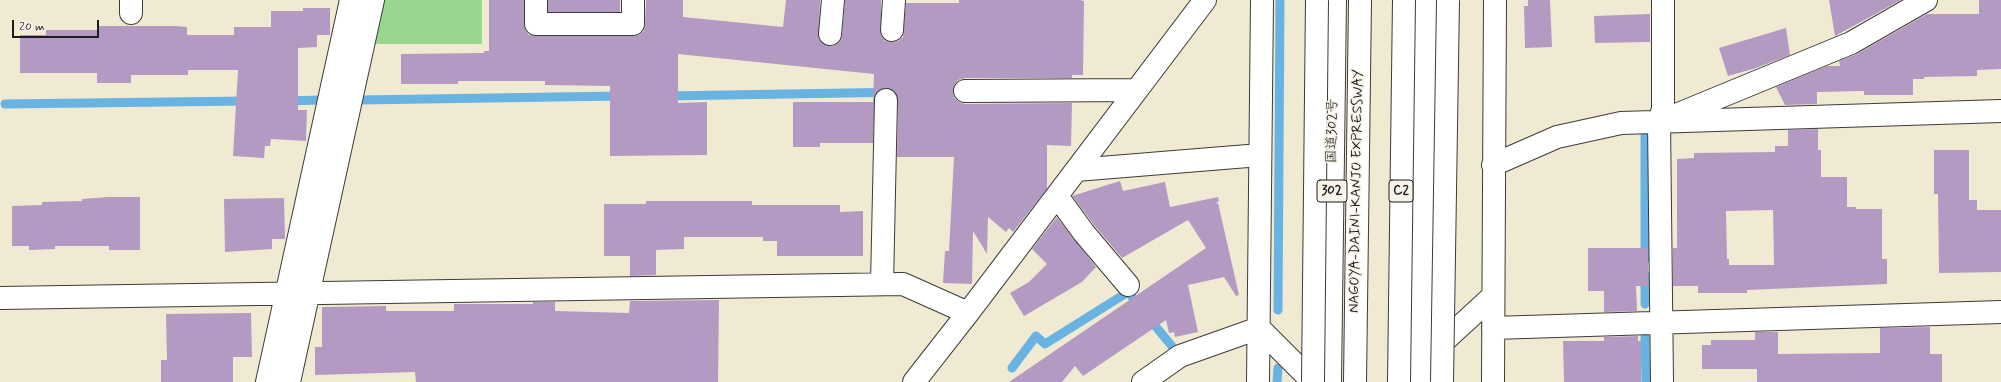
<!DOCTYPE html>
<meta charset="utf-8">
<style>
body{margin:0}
#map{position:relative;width:2001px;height:382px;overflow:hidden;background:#f1ead3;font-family:Mynerve,sans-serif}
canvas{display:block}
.scale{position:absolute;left:12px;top:20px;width:87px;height:18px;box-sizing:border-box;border:2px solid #1c1c1c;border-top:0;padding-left:5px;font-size:12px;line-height:14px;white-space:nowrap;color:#1c1c1c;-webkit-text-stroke:3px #f7f3e8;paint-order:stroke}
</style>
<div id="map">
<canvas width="2001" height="382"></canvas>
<div class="scale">20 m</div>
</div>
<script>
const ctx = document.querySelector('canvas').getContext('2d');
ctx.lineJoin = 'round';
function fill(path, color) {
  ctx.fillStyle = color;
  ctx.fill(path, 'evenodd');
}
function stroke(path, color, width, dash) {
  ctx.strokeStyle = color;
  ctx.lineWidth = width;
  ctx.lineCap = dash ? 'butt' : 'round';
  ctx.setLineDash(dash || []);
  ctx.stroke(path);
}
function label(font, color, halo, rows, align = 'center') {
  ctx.font = font + ' Mynerve,"Klee One",sans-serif';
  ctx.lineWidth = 3.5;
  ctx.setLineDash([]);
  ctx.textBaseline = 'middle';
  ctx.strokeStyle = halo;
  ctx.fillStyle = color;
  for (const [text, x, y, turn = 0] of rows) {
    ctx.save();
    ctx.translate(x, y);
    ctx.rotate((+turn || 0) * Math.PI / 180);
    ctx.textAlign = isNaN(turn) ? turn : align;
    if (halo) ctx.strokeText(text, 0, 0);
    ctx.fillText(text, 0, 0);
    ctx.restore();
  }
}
const green = new Path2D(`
 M383,0H482V44H373Z`);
const stream = new Path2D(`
 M666,96L907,92
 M360,100L621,96
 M286,101L320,100
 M5,104L247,101
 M1645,134V260
 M1645,275V304
 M1278,310L1280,0
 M1148,317L1175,350
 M1645,337L1646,382
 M1012,368L1036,336L1045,344L1128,292L1140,307
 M1277,382L1278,368`);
const building = new Path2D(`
 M489,0H524L525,30L529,35L536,36H633L639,35L644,31L645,24L646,0H683V17L783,27L786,0H820L819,39L823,44L829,46L835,45L840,41L842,35L845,0H881V35L885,41L892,42L898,41L903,37L906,3H959V0H1080L1084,1L1083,75H1072V78H965L958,80L954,85L953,91L954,98L959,102L965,104L1072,103L1071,146L1047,145V189L1013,232L1009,228L1006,232L988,217L987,254L973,231L972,284L943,283L945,251H949L954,157H897L898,100L897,94L893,90L887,88L880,89L875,94L873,143H820V147H793V102H873L874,74L678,54V103L707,102V155L610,156V86L545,85V81H458V84H401V54L484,53V51H489Z
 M548,0H620V12H548Z
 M1528,0H1550L1552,47L1525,48L1524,6H1528Z
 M1829,0H1901L1835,36Z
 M1979,0H2001V69L1977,70V76L1924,77V79H1913V95H1864V91L1817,92V104L1785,105L1776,87L1827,66H1840L1839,61L1857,54L1927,14H1979Z
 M303,8H330V35H317V47L298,48V110H307L306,141L271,139L270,146H265L264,158L233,156L238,70H188V75H131V83H97V73H20V35H46V30H97V26H175L187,27V35H234V27H271V11H303Z
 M1650,14V42L1595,43L1594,16Z
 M1786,28L1790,55L1756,68L1728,76L1719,48Z
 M1818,129V150H1821V177H1847V207H1856V209H1882V259H1887V284L1747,290V293H1698V286H1673V248H1677V159L1694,158V153L1775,152V146H1788V130ZM1773,210L1774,265H1729V259H1727L1726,211Z
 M1934,150H1969V200H1977V210H2001V272L1939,273L1938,194H1934Z
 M1120,181L1123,191L1165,182L1170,207L1218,197L1219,201L1215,204L1218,203L1239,295L1236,296L1224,277L1188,285L1198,332L1175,337L1174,332L1169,333L1166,320L1083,376L1075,366L1062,382H1009L1206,248L1188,220L1122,258L1094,225L1072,196Z
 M108,197H140V250H109V246H55V249L29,250V246H12V206L42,205V202L82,201V199Z
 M284,198L285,239H272V249L225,252L224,199Z
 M646,201H752V205H840V212L863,211V256H777V241H763V237H684V249L656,250V275L630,276V256H604V204H646Z
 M1057,217L1096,267L1082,282L1024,316L1010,293L1029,282L1047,264L1032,249Z
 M1588,248H1648V286H1636L1637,311L1604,312V291H1588Z
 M719,300L718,382H416L415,372L315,375V347H322V307L386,306V311H454V304H533V302H555V311L629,313L630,301Z
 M251,313L252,357H233V382H161V360H167L166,314Z
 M1930,327V354H1942V382H1757V369H1702V345H1711V340H1755V332H1778V354L1880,353V328Z
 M1638,336V341H1641V382H1564L1563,341H1604V337Z`);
const minor = new Path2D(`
 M536,0V24H633V0
 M131,13V0
 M892,30L894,0
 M830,34L833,0
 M965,91L1137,90
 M1659,122L1663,109V0
 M1493,165L1557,137L1621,123L2001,111
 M1076,170L1260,155
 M1057,196L1084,233L1128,285
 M882,284L886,100
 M0,298L903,284L968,313
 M1493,328L2001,312
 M1432,352L1493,296
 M267,382L351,0
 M289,382L373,0
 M914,382L968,313L1205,0
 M1143,382L1180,356L1259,328L1313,382
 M1258,382L1262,0
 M1493,382L1495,0
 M1662,382L1659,122L1851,43L1926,0`);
const highway = new Path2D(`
 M1330,382L1335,0
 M1355,382L1360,0
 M1399,382L1404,0
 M1422,382L1427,0`);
const highwayBridge = new Path2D(`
 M1313,382L1317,0
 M1442,382L1448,0`);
const shields = [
 [1332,191,30],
 [1401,191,24]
];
const shieldNames = [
 ["302",1332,191],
 ["C2",1401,191]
];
const streetNames = [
 ["国道302号",1333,131,-89],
 ["NAGOYA-DAINI-KANJO EXPRESSWAY",1357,191,-89]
];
fill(green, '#98d78e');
stroke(stream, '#68b3e1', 9);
fill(building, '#b29ac3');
stroke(minor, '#3c3b37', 24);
stroke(highway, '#3c3b37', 24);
stroke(minor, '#fff', 22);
stroke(highway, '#fff', 22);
stroke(highwayBridge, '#3c3b37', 24, []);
stroke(highwayBridge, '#fff', 22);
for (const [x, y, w] of shields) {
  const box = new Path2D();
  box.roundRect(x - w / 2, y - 11, w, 22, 3);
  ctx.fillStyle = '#f7f3e8';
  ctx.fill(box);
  stroke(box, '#1c1c1c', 1);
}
label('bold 13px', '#1c1c1c', null, shieldNames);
label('14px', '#1c1c1c', '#f7f3e8', streetNames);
</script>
